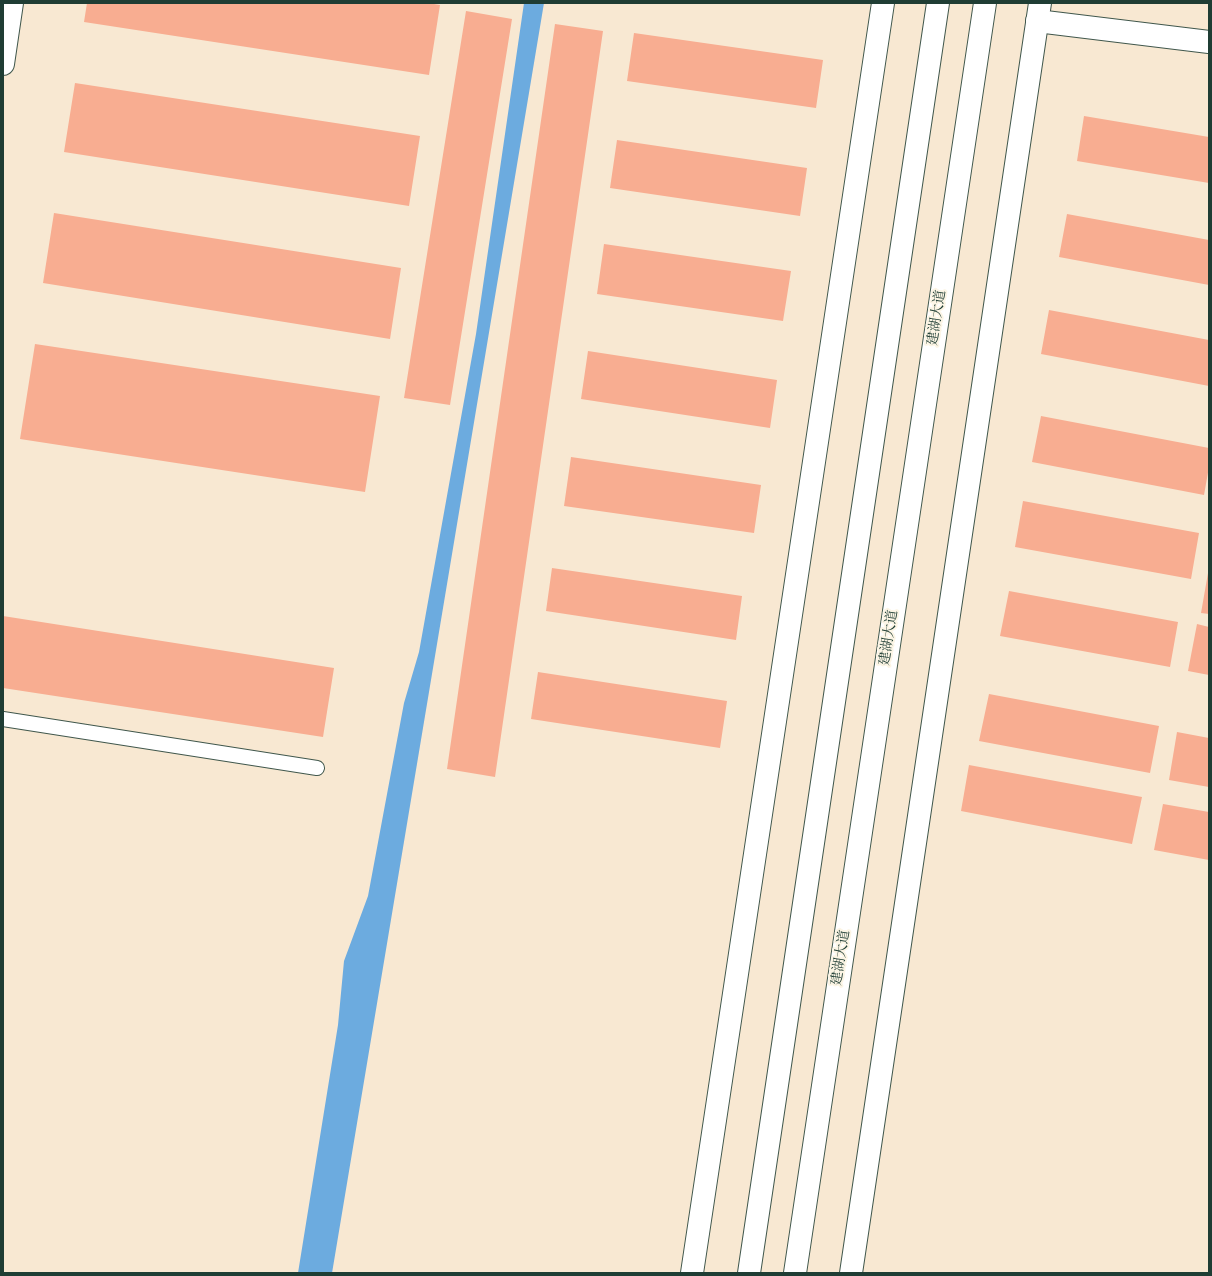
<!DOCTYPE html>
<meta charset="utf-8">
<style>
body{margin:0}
#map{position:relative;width:1212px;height:1276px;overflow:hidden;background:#f8e8d2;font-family:Vollkorn,serif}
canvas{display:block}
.frame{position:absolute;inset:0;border:4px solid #1f3d34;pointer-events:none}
</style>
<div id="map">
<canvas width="1212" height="1276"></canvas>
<div class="frame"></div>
</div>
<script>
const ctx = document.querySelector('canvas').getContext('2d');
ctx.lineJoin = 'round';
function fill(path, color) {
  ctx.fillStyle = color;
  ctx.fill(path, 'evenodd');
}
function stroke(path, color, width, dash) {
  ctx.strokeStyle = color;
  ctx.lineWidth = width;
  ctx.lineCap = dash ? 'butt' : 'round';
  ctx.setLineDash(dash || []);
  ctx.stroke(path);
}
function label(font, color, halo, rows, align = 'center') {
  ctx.font = font + ' Vollkorn,"Noto Serif SC",serif';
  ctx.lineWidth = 4;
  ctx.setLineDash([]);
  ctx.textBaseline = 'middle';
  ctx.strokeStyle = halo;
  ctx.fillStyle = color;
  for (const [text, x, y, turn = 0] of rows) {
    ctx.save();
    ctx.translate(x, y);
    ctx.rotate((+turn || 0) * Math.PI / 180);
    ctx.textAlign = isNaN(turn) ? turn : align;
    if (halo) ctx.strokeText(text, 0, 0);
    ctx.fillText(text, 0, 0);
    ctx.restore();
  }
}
const water = new Path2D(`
 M524,3H544L332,1273H298L338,1025L344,961L368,896L404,703L419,652L476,334Z`);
const building = new Path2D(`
 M87,3H428L440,5L429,75L84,22Z
 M466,11L512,19L450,405L404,398Z
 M555,24L603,31L495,777L447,769Z
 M634,33L823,60L816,108L627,81Z
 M75,83L420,136L409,206L64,152Z
 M1084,116L1209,137V183L1077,161Z
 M617,140L807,168L800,216L610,188Z
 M54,213L401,268L390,339L43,283Z
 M1067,214L1209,240V285L1059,257Z
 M604,244L791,271L783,321L597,294Z
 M1049,310L1209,340V386L1041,354Z
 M35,344L380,396L365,492L20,439Z
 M588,351L777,380L770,428L581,399Z
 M1041,416L1209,448V467L1204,495L1032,462Z
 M571,457L761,485L754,533L564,506Z
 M1023,501L1199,533L1191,579L1015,547Z
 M552,568L742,596L736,640L546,611Z
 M1208,573H1209V614L1201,613Z
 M1009,591L1178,622L1170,667L1000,636Z
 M3,616L334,668L323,737L3,688Z
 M1197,624L1209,627V675L1188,671Z
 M538,672L727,701L720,748L531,719Z
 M989,694L1159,726L1150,773L979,741Z
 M1177,732L1209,738V787L1169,780Z
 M969,765L1142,797L1132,844L961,811Z
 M1163,804L1209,812V860L1154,850Z`);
const lane = new Path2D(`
 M3,719L317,768`);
const street = new Path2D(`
 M3,64L12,3
 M692,1273L883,3
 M851,1273L1040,3`);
const secondary = new Path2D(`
 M1037,21L1209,42`);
const primary = new Path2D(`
 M749,1273L938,3
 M795,1273L985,3`);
const streetNames = [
 ["建湖大道",938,318,-81],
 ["建湖大道",890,638,-81],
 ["建湖大道",842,958,-81]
];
fill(water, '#6cabdf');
fill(building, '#f8ad91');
stroke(lane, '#40574c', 16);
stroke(street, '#40574c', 24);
stroke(secondary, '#40574c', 24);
stroke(primary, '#40574c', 24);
stroke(lane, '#fff', 14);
stroke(street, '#fff', 22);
stroke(secondary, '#fff', 22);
stroke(primary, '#fff', 22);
label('14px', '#1f3d34', '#fcf5e5', streetNames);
</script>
